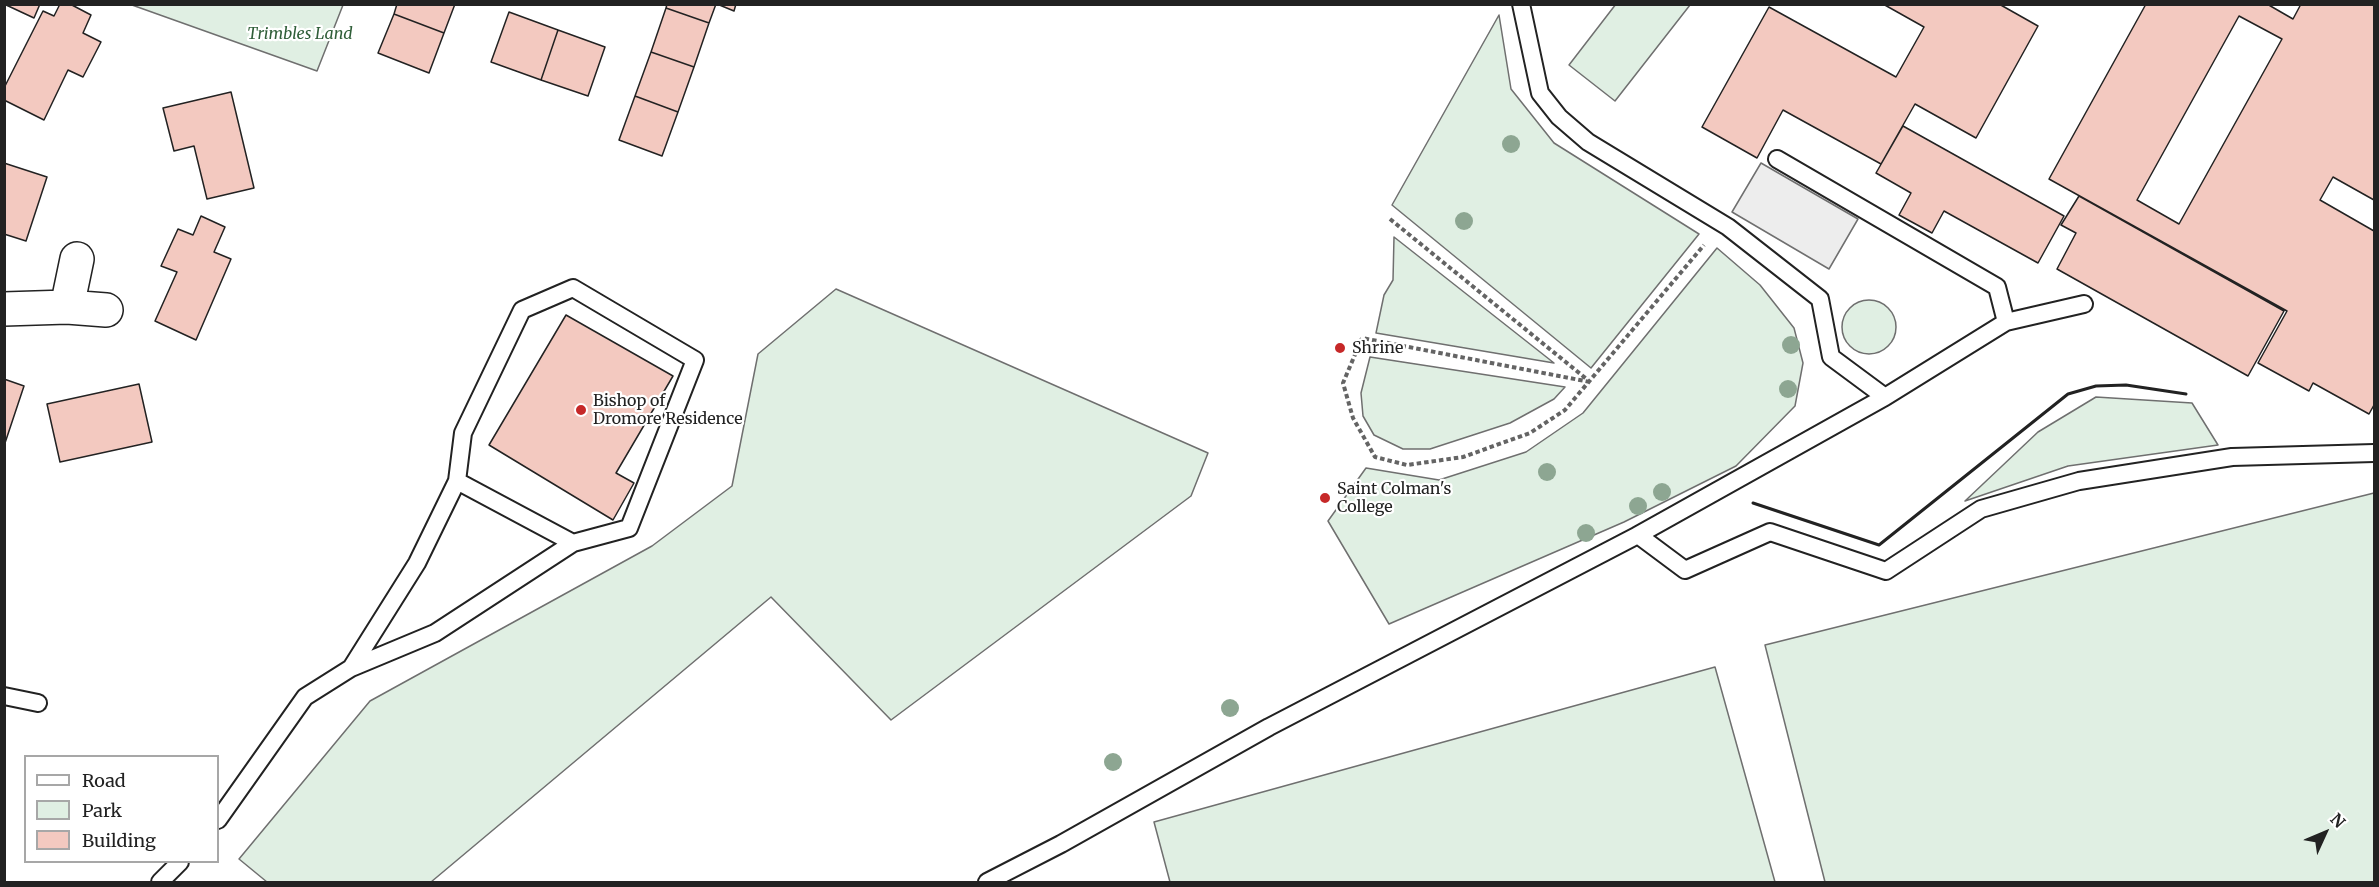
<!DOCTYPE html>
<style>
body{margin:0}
#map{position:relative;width:2379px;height:887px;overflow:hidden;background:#fff;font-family:Merriweather,serif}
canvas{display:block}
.frame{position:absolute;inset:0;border:6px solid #222;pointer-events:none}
.legend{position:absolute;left:24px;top:755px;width:195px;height:108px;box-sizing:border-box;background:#fff;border:2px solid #a7a7a7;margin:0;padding:8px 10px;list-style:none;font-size:18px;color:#222}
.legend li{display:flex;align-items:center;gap:12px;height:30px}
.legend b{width:30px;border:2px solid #a7a7a7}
.north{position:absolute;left:2295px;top:803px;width:60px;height:60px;-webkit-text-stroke:4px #fff;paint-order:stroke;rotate:46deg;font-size:16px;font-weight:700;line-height:24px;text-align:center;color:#222}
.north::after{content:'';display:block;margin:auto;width:21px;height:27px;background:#222;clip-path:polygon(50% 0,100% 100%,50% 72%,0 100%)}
</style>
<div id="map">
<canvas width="2379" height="887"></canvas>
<div class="frame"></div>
<ul class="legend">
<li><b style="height:8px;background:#fff"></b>Road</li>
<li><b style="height:16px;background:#e0efe3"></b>Park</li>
<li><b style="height:16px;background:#f3c9c0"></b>Building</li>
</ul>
<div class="north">N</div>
</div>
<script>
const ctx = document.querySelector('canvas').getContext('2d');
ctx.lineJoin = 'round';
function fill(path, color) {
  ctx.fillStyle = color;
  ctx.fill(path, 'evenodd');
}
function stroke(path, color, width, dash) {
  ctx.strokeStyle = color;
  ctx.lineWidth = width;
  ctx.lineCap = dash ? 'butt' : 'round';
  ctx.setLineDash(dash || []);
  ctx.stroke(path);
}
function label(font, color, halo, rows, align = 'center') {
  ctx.font = font + ' Merriweather,serif';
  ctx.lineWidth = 4.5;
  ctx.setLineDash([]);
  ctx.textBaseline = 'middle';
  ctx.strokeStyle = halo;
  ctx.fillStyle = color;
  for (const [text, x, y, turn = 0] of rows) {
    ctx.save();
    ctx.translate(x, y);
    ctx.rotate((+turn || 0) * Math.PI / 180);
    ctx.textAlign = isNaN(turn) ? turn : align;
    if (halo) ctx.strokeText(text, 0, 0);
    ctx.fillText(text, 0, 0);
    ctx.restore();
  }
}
const green = new Path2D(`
 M1616,4L1690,5L1615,101L1569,65Z
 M132,5L343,4V5L317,71Z
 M1499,15L1511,89L1554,143L1699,234L1591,368L1392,205Z
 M1394,237L1554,363L1376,333L1384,295L1393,280Z
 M1717,248L1760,285L1794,328L1803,363L1795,406L1736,466L1624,522L1389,624L1328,521L1366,468L1439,480L1526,452L1583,413Z
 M836,289L1208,453L1191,496L891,720L771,597L431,882H267L239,859L370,701L652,546L732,486L758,354Z
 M1842 327a27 27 0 1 1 54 0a27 27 0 1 1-54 0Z
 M1370,357L1565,387L1554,399L1510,423L1430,449H1403L1374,435L1363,416L1361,393Z
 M2096,397L2192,403L2218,445L2068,466L1965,501L2038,432Z
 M2374,493V882H1825L1765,645Z
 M1715,667L1775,882H1170L1154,822Z`);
const parking = new Path2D(`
 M1761,163L1858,219L1829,269L1732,212Z`);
const building = new Path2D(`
 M4,4H40L34,18Z
 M60,4H70L91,15L83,33L101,42L83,77L68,70L44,120L4,100V88L43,11L54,16Z
 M397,4H455L444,33L394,14Z
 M667,4H716L709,23L666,8Z
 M717,4H736L734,11Z
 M1883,4H1999L2038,26L1976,138L1915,104L1881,164L1783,110L1757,158L1702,127L1769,7L1896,77L1924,27Z
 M2146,4H2267L2293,19L2301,4H2374V200L2333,177L2320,200L2374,231V405L2369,414L2313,383L2309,391L2258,363L2287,311L2049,179ZM2239,16L2282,39L2179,224L2137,200Z
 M666,8L709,23L694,67L651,52Z
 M509,12L558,30L541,80L491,62Z
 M394,14L444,33L429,73L378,53Z
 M558,30L605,47L588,96L541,80Z
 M651,52L694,67L678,112L635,96Z
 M231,92L254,188L207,199L194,146L174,151L163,108Z
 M635,96L678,112L662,156L619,140Z
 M1903,126L2064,216L2038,263L1944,211L1932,233L1899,215L1911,193L1876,173Z
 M4,163L47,177L26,241L4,234Z
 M2079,196L2284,311L2248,376L2057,269L2076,233L2061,225Z
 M201,216L225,227L214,252L231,259L196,340L155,321L177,272L161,266L178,229L193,235Z
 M566,315L673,376L616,473L634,483L613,520L489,445Z
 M4,379L24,386L4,446Z
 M139,384L152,442L60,462L47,404Z`);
const path = new Path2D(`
 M1390,219L1589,381
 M1590,382L1362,338L1343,383L1353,418L1375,457L1407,465L1463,457L1530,433L1565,410L1704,245`);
const service = new Path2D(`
 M1521,4L1540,93L1559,117L1588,142L1728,227L1820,299L1831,357L1885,397L2006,322L2084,304
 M1777,159L1997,287L2006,322
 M457,481L573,543
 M1638,535L1685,570L1770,532L1886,571L1981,509L2079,481L2232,457L2374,453
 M4,696L38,703
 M218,820L305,697L351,668L417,563L457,481L463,433L522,310L573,288L695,360L629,528L573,543L435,633L351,668
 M160,882L180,862
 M987,882L1061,844L1269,727L1638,535L1885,397`);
const minor = new Path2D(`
 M67,307L77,259
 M4,309L67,307L106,310`);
const wall = new Path2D(`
 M1753,503L1879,545L2068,394L2096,386L2126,385L2186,394`);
const trees = [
 [1511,144],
 [1464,221],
 [1791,345],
 [1788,389],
 [1547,472],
 [1662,492],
 [1638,506],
 [1586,533],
 [1230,708],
 [1113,762]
];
const markers = [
 [1340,348,6,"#c62828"],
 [581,410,6,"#c62828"],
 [1325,498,6,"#c62828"]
];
const parkNames = [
 ["Trimbles Land",300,34]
];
const poiNames = [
 ["Shrine",1352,348],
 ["Bishop of",593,401],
 ["Dromore Residence",593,419],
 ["Saint Colman's",1337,489],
 ["College",1337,507]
];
fill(green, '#e0efe3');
stroke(green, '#6f6f6f', 1.5);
fill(parking, '#ededed');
stroke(parking, '#6f6f6f', 1.5);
fill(building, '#f3c9c0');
stroke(building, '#222', 1.5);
stroke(service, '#222', 20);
stroke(minor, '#222', 36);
stroke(path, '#646464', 4, [4.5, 3]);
stroke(service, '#fff', 16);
stroke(minor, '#fff', 33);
stroke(wall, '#222', 3);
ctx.fillStyle = '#8da692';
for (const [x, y] of trees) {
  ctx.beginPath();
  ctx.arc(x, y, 9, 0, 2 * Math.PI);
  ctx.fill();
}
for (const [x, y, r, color] of markers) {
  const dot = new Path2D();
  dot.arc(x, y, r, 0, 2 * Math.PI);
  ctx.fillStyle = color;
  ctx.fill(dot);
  stroke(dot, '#fff', 2);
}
label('italic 16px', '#2f5e38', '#fff', parkNames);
label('16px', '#222', '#fff', poiNames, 'left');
</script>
